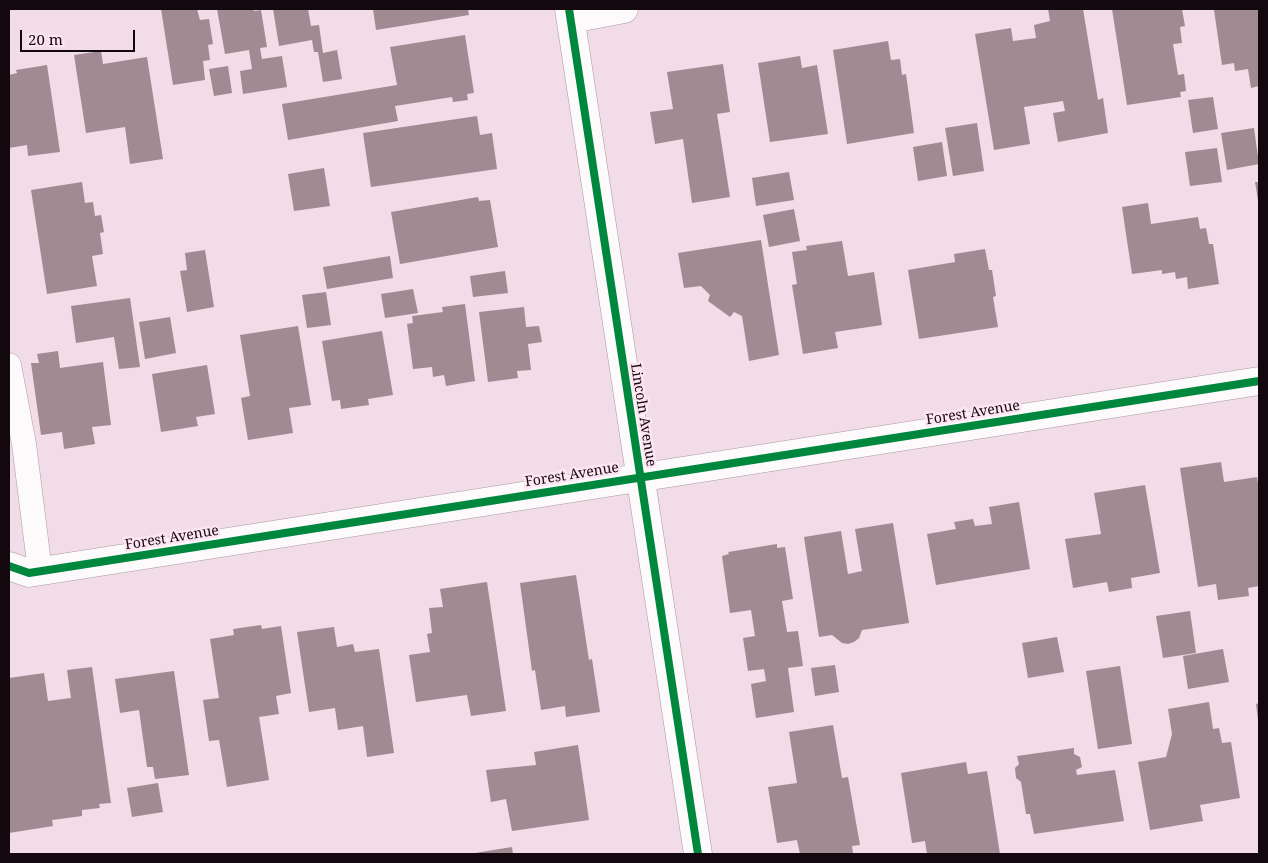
<!DOCTYPE html>
<style>
body{margin:0}
#map{position:relative;width:1268px;height:863px;overflow:hidden;background:#f1dce7;font-family:"Noto Serif",serif}
canvas{display:block}
.frame{position:absolute;inset:0;border:10px solid #14080f;pointer-events:none}
.scale{position:absolute;left:20px;top:30px;width:115px;height:22px;box-sizing:border-box;border:2px solid #14080f;border-top:0;padding-left:6px;font-size:15px;line-height:18px;white-space:nowrap;color:#14080f;-webkit-text-stroke:4px #fde6f1;paint-order:stroke}
</style>
<div id="map">
<canvas width="1268" height="863"></canvas>
<div class="frame"></div>
<div class="scale">20 m</div>
</div>
<script>
const ctx = document.querySelector('canvas').getContext('2d');
ctx.lineJoin = 'round';
function fill(path, color) {
  ctx.fillStyle = color;
  ctx.fill(path, 'evenodd');
}
function stroke(path, color, width, dash) {
  ctx.strokeStyle = color;
  ctx.lineWidth = width;
  ctx.lineCap = dash ? 'butt' : 'round';
  ctx.setLineDash(dash || []);
  ctx.stroke(path);
}
function label(font, color, halo, rows, align = 'center') {
  ctx.font = font + ' "Noto Serif",serif';
  ctx.lineWidth = 5;
  ctx.setLineDash([]);
  ctx.textBaseline = 'middle';
  ctx.strokeStyle = halo;
  ctx.fillStyle = color;
  for (const [text, x, y, turn = 0] of rows) {
    ctx.save();
    ctx.translate(x, y);
    ctx.rotate((+turn || 0) * Math.PI / 180);
    ctx.textAlign = isNaN(turn) ? turn : align;
    if (halo) ctx.strokeText(text, 0, 0);
    ctx.fillText(text, 0, 0);
    ctx.restore();
  }
}
const building = new Path2D(`
 M161,9H197L200,20L209,19L213,44L208,45L210,60L203,61L205,80L173,85Z
 M217,9H253L254,11L261,10L267,47L260,48L262,59L282,56L287,87L243,94L240,71L252,69L249,50L225,54Z
 M273,9H308L311,26L319,25L323,53L337,50L342,79L323,82L318,52H314L312,40L279,46Z
 M373,9H468L469,15L376,30Z
 M1048,9H1083L1098,100L1103,98L1108,133L1058,142L1053,113L1065,111L1063,101L1024,107L1030,144L994,150L975,34L1011,28L1013,41L1036,38L1034,25L1050,21Z
 M1112,9H1182L1185,26L1180,27L1182,43L1173,44L1178,75L1184,74L1186,91L1180,92L1181,97L1127,105Z
 M1219,9H1259V86L1251,88L1248,69L1235,71L1234,63L1222,65L1214,10Z
 M465,35L474,93L467,94L468,100L453,102L452,97L395,106L398,121L288,140L282,104L397,85L390,47Z
 M888,41L891,60L900,59L902,75L906,74L914,133L847,144L833,50Z
 M101,51L103,64L147,57L163,159L130,164L125,127L86,133L74,55Z
 M800,56L802,68L817,65L828,134L770,142L758,63Z
 M723,64L730,112L717,114L730,197L692,203L683,139L655,144L650,112L673,109L667,72Z
 M47,65L60,152L28,156L27,145L9,148V75L17,73L16,70Z
 M228,66L232,93L214,96L209,69Z
 M1213,97L1218,129L1193,133L1188,100Z
 M477,116L480,135L492,133L497,169L371,187L363,133Z
 M977,123L984,171L953,176L945,128Z
 M1254,128L1259,164L1227,170L1221,133Z
 M942,142L947,176L918,181L913,147Z
 M1217,148L1222,182L1190,186L1185,152Z
 M324,168L330,206L294,211L288,174Z
 M789,172L794,200L756,206L752,178Z
 M82,182L85,203L93,202L95,216L101,215L104,232L100,233L103,254L92,256L97,286L47,294L31,190Z
 M1255,182H1259V201H1258Z
 M478,197L479,201L490,200L498,247L400,264L391,212Z
 M1148,203L1151,224L1198,217L1200,229L1206,228L1209,244H1213L1219,284L1188,289L1187,277L1176,279L1175,272L1162,274V270L1132,274L1122,207Z
 M794,209L800,241L769,247L763,215Z
 M761,240L779,355L749,361L742,316L734,312L730,317L708,301L710,295L701,286L684,288L678,253Z
 M842,241L848,276L874,272L882,325L835,332L838,348L803,354L792,285L797,284L792,252L807,250L806,246Z
 M985,249L989,270H992L996,296L993,297L998,327L919,339L908,270L955,262L954,254Z
 M205,250L214,307L187,312L180,271L187,270L185,253Z
 M390,256L393,278L327,289L323,267Z
 M505,271L508,293L473,297L470,276Z
 M413,289L418,313L385,318L381,294Z
 M326,292L331,325L307,328L302,295Z
 M130,298L140,367L119,369L114,337L76,343L71,306Z
 M465,304L475,381L446,386L444,375L433,377L432,367L413,369L407,324L413,323L412,316L443,312L442,307Z
 M524,307L526,327L539,326L542,342L528,344L531,370L517,371L518,378L488,382L479,312Z
 M170,317L176,353L145,359L139,322Z
 M298,326L311,405L289,408L293,433L248,440L241,398L250,396L240,335Z
 M382,331L393,395L368,399L369,405L341,409L340,400L332,401L322,341Z
 M58,351L60,368L103,362L111,425L92,427L95,444L64,449L62,432L41,435L31,363H39L37,354Z
 M207,365L215,414L196,417L198,426L161,432L152,374Z
 M1221,462L1224,482L1257,477L1259,490V586L1248,588L1249,596L1218,600L1216,584L1198,587L1180,468Z
 M1145,485L1160,573L1131,578L1132,588L1109,592L1107,582L1073,588L1065,539L1101,534L1094,493Z
 M1019,502L1030,569L936,585L927,534L956,529L954,522L973,519L975,526L992,524L989,507Z
 M893,523L909,623L862,630L859,638L854,642L848,644L842,643L832,635L819,637L804,537L841,531L848,574L862,571L855,529Z
 M777,544V548L785,547L793,599L782,601L787,632L798,631L803,666L788,668L794,712L756,718L751,684L766,681L764,669L748,671L743,638L755,636L751,610L730,613L722,556L729,554L728,552Z
 M576,575L589,660L592,659L600,712L566,717L565,706L541,710L535,670L532,671L520,583Z
 M487,582L506,711L471,716L467,695L416,702L409,655L430,652L427,634L432,633L429,608L443,607L440,589Z
 M1190,611L1196,653L1163,658L1156,616Z
 M261,625L262,629L281,626L291,693L276,696L279,714L259,717L269,780L227,787L219,740L209,741L203,700L219,698L210,639L234,635L233,629Z
 M334,627L337,647L353,644L355,652L379,649L394,753L367,757L363,726L338,730L335,708L309,712L297,632Z
 M1057,637L1064,672L1028,678L1022,643Z
 M1223,649L1229,682L1188,689L1183,656Z
 M835,665L839,692L815,696L811,668Z
 M1120,666L1132,744L1098,749L1086,671Z
 M92,667L111,803L99,804L100,808L82,810V816L52,820L53,826L9,833V790L10,789L9,777V678L44,673L48,701L71,698L67,670Z
 M174,671L189,775L155,779L153,767H147L139,710L120,713L115,679Z
 M1209,702L1213,729L1219,728L1222,743L1231,742L1240,798L1200,805L1203,821L1150,830L1138,762L1166,757L1172,734L1168,709Z
 M1259,703V720H1258L1256,704Z
 M833,725L842,778L848,777L860,845L852,846L853,854H800L797,840L777,843L768,787L797,783L789,732Z
 M578,745L589,820L512,831L506,799L491,802L486,770L536,765L534,752Z
 M1074,748V754L1080,757L1082,767L1076,770L1077,775L1115,770L1124,821L1034,834L1030,814H1026L1021,782L1016,778L1015,768L1019,764L1017,756Z
 M966,762L968,774L987,771L1000,854H927L925,841L912,843L901,773Z
 M158,783L163,812L132,817L127,788Z
 M512,847L513,854H475V853Z`);
const lane = new Path2D(`
 M9,365L24,444L40,571`);
const street = new Path2D(`
 M569,9L698,854
 M571,19L624,9
 M9,566L29,573L1259,381`);
const cycleway = new Path2D(`
 M569,9L698,854
 M9,566L29,573L1259,381`);
const streetNames = [
 ["Forest Avenue",973,413,-9],
 ["Lincoln Avenue",643,415,81],
 ["Forest Avenue",572,475,-9],
 ["Forest Avenue",172,538,-9]
];
fill(building, '#a18a91');
stroke(lane, '#a999a2', 25);
stroke(street, '#a999a2', 29);
stroke(lane, '#fdfafb', 24);
stroke(street, '#fdfafb', 28);
stroke(cycleway, '#00873e', 8);
label('14px', '#14080f', '#fde6f1', streetNames);
</script>
